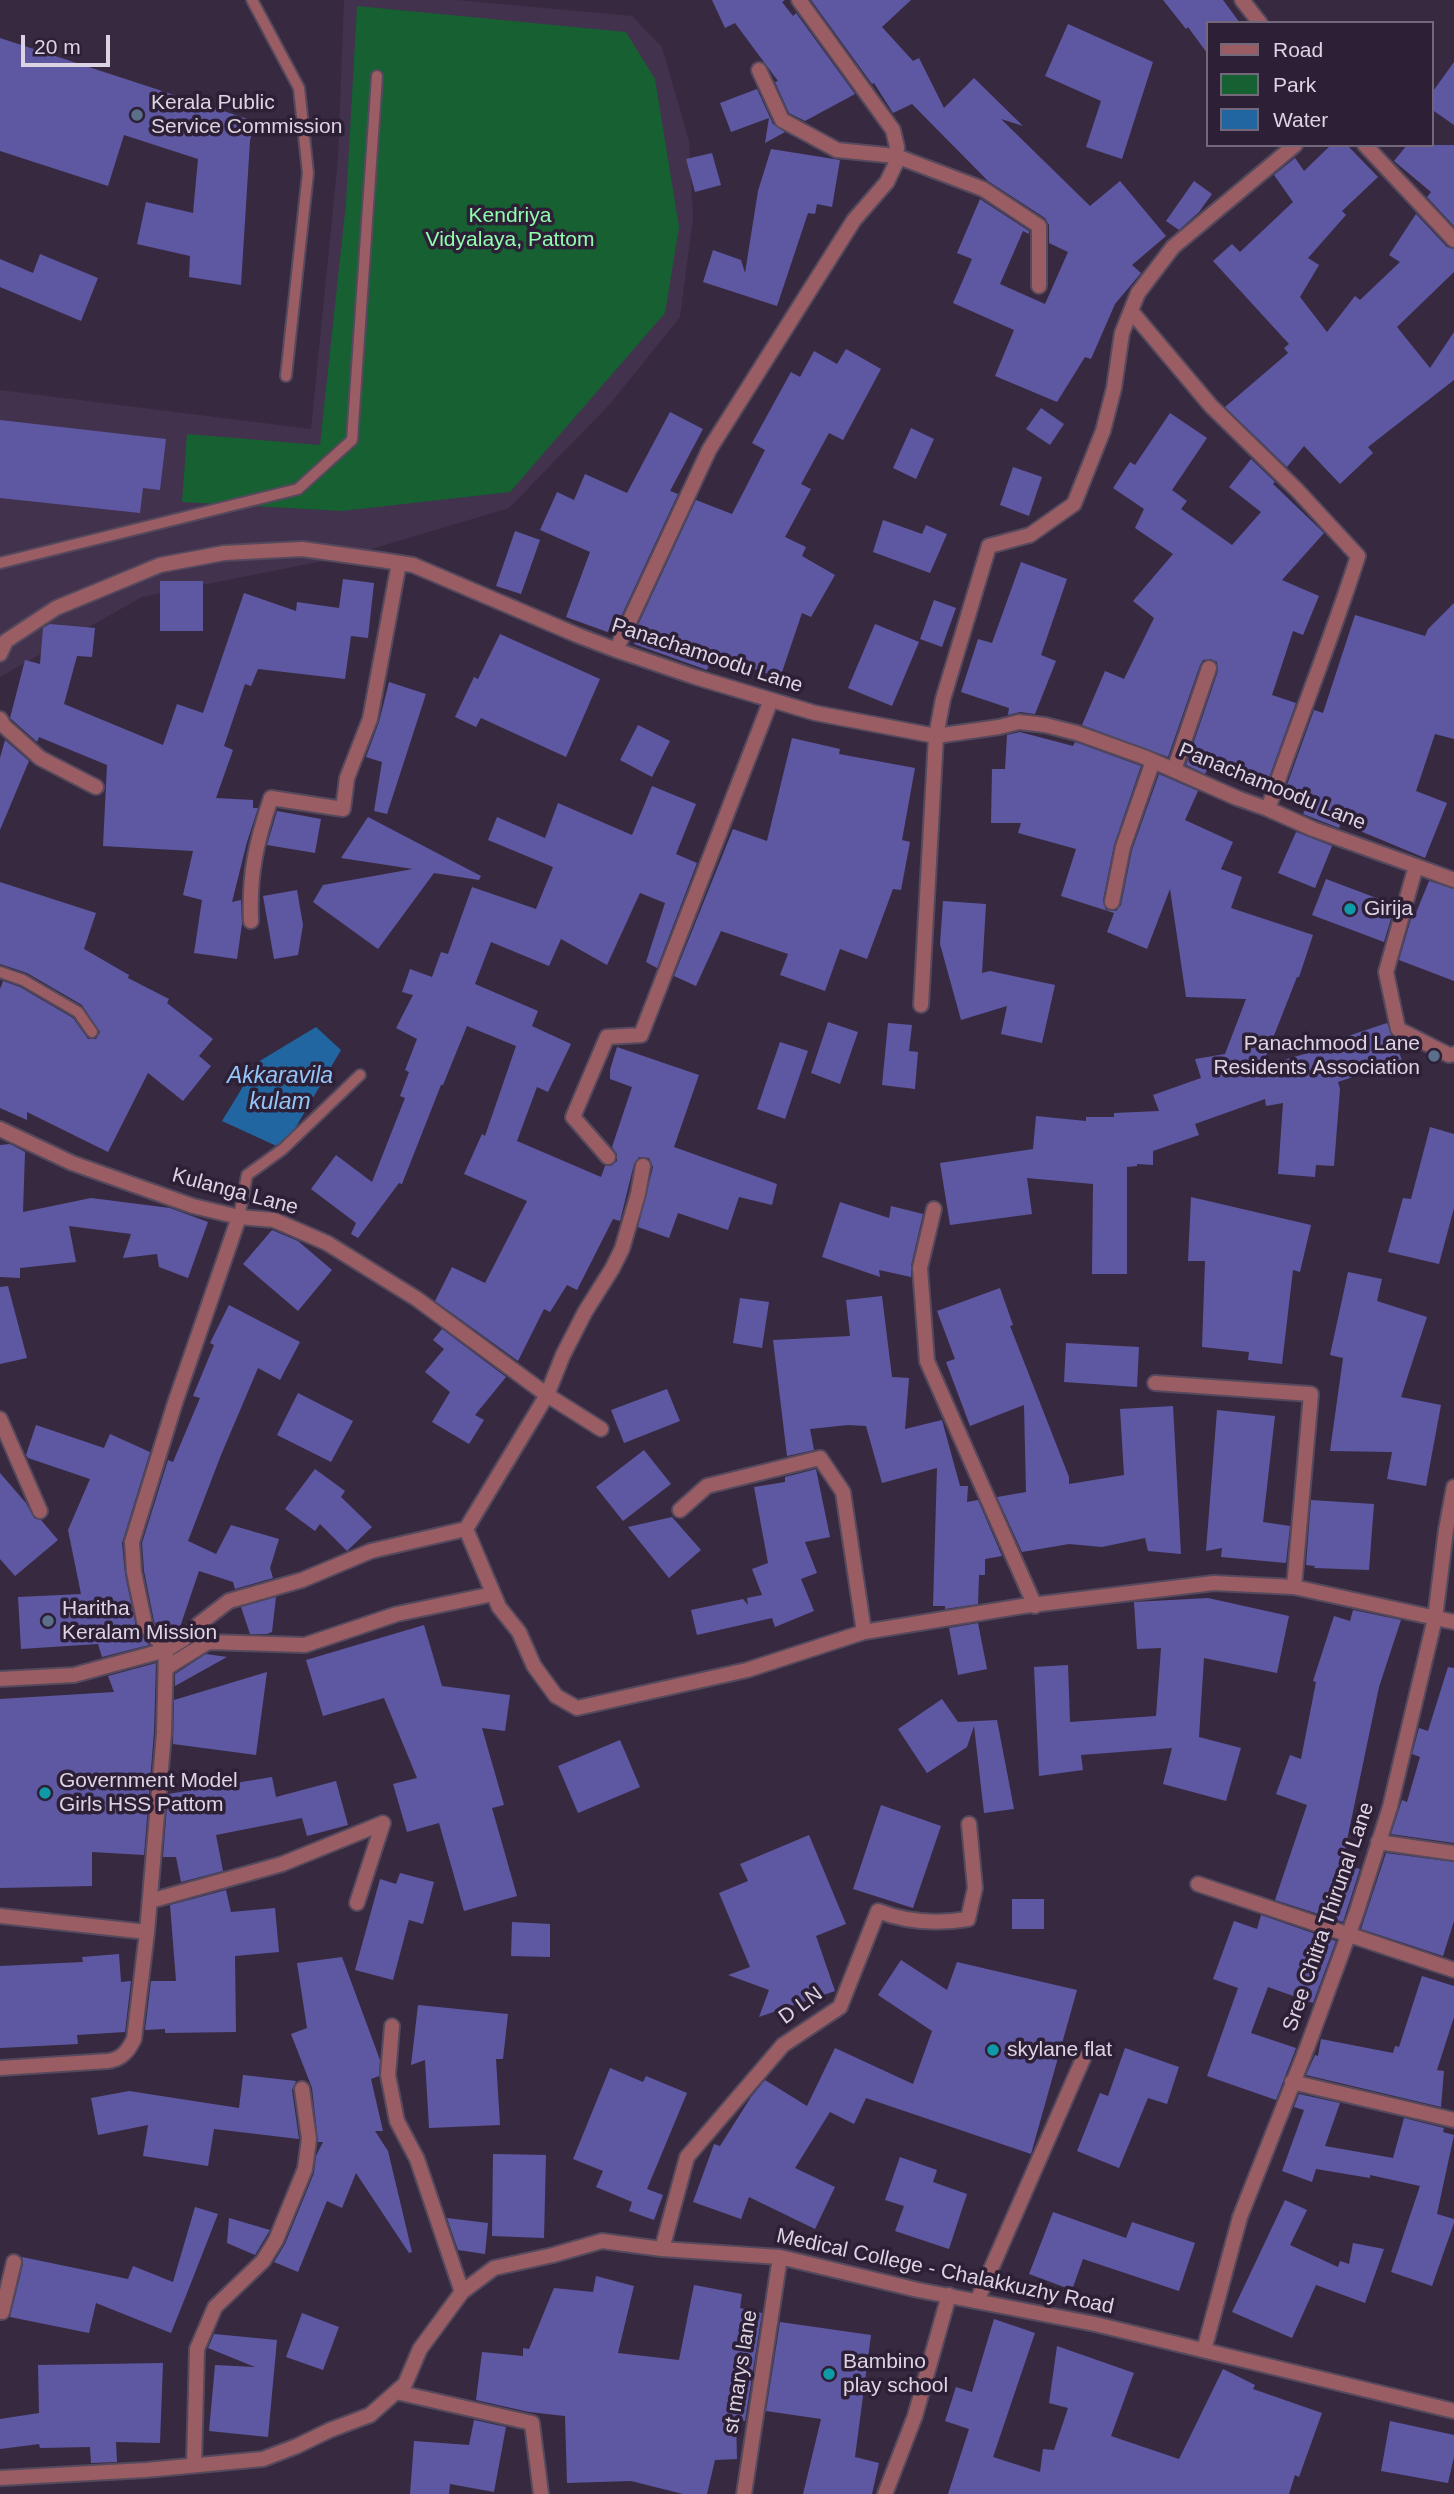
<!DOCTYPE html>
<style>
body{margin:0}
#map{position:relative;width:1454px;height:2494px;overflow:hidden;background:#372a40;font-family:Helvetica,sans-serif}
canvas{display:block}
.legend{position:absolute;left:1206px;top:21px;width:228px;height:126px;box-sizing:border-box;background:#2d2036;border:2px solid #73687b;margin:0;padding:9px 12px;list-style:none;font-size:21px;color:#dcd4e3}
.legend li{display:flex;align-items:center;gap:14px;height:35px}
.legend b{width:35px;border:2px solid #73687b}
.scale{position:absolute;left:21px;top:35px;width:89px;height:32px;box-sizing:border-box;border:4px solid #dcd4e3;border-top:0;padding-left:9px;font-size:21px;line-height:24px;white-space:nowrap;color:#dcd4e3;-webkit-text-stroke:5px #2d2036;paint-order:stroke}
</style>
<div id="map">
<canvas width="1454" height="2494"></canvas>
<ul class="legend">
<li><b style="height:9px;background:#995d63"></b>Road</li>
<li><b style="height:19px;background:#166032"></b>Park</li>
<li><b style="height:19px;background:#2165a1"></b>Water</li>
</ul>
<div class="scale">20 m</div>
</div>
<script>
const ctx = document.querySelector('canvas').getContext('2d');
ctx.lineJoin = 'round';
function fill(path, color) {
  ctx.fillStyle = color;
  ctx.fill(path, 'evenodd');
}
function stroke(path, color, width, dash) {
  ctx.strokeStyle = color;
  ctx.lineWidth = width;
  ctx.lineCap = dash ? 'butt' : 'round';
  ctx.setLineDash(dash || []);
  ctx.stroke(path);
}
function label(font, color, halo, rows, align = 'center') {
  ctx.font = font + ' Helvetica,sans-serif';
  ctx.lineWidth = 7;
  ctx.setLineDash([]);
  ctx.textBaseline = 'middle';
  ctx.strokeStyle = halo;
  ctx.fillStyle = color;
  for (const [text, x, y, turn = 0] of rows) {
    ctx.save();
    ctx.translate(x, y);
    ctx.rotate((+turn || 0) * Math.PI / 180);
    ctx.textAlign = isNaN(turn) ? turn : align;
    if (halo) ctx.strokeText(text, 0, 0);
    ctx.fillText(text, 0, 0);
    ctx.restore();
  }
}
const built = new Path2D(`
 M344,0H457L632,16L662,47L689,141L693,218L680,317L610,404L509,508L348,556L142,597L0,677V390L311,429L338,158Z`);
const green = new Path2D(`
 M357,6L626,32L655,79L679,227L665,313L510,492L342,511L182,502L187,434L320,445L346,203Z`);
const water = new Path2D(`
 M316,1027L341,1050L283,1149L222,1121L258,1062Z`);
const building = new Path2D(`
 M712,0H785L782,2L793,16L796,13L855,94L805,121L789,113L775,82L778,81L735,23L725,28Z
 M811,0H911L882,27L913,61L919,58L944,108L974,78L1023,126L1001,119L1090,206L1120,181L1166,236L1132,265L1141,273L1115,304L1091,359L1085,357L1057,402L995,376L1014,330L953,303L972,259L957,253L980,199L1029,231V234L1023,231L1000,284L1045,304L1068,252L1049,243V225L1045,218L988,181L912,104L893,113L874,83L872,84Z
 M1163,0H1223L1240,23H1207V53L1188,27L1186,29Z
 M1068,24L1153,62L1122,159L1086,147L1101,101L1045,76Z
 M0,38L254,121L250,141L241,285L189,277L190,256L137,244L146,202L193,213L198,159L124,135L108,186L0,151Z
 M1454,62V125L1431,109V94Z
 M757,89L773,124L785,132L765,143L769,118L731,132L720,103Z
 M1331,145H1347L1378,177L1342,211L1346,215L1308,258L1319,265L1300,297L1327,332L1355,296L1360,300L1400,262L1389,255L1416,214L1447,247L1454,249V272L1397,327L1430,368L1454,332V380L1368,447L1373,453L1340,484L1304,446L1287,467L1225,407L1288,353L1284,348L1289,344L1213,261L1232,244L1240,252L1293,202L1274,175L1295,158L1304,171Z
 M1407,145H1454V226L1427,197L1431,192L1394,161Z
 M771,149L840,160L832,207L817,204L815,214L808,213L777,306L703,282L713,250L741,260L745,273L758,191Z
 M712,153L721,185L695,192L686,159Z
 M1194,181L1212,194L1199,212L1179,230L1166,221Z
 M40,254L98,278L81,321L0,287V259L33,273Z
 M846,349L881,369L843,440L829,433L801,484L811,489L785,537L806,547L802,556L835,575L811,617L802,613L780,678L713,655L707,670L634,644L635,642L631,640L696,500L732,514L765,450L752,443L791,372L800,377L814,351L837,364Z
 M1041,408L1064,424L1050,445L1026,429Z
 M670,412L703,429L670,491L678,494L613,634L566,617L590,552L540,530L557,492L574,500L585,474L627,493Z
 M1170,413L1207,438L1172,490L1187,501L1181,509L1232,545L1261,512L1229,487L1251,459L1275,482L1273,484L1324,533L1282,580L1319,596L1303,635L1293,631L1272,695L1296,703L1265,789L1208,768L1205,774L1186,765L1218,671L1217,662L1211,659L1203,660L1200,665L1168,757L1082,725L1105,671L1124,679L1154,618L1133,601L1173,554L1135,528L1144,509L1113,488L1130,462L1135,465Z
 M0,420L166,439L160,490L143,488L140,513L0,498Z
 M911,428L934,439L916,479L893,468Z
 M1013,467L1042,477L1029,516L1000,505Z
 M883,520L922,534L926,525L947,534L930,573L873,552Z
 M515,531L540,540L521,594L496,586Z
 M1021,562L1067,579L1041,655L1056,661L1035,714L1020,712L1008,715L1009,708L961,692L978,639L992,643Z
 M343,579L374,583L368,638L351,636L345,679L258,669L251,686L245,684L224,746L233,750L216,798L253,800V808H258L247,842L232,902L241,900L242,924L237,959L194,953L202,900L183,895L193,851L103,846L107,765L39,737L37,742L10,718L25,660L40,664L43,628L50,624L95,628L92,657L77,656L64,704L163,745L177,704L203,713L244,593L296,611L297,602L339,608Z
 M160,581H203V631H160Z
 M934,600L956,608L942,647L920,639Z
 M1454,603V739L1435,734L1416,791L1447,803L1425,858L1341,823L1339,828L1303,814L1306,808L1288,802L1290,798L1283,796L1314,710L1323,713L1355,615L1425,636L1428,629Z
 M875,624L919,642L892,706L848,688Z
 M500,634L600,679L566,757L481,718L476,727L455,717L474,677L478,679Z
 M389,682L426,694L387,814L374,811L382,762L366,757L379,722Z
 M638,725L670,741L652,777L620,760Z
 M1020,732L1073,746L1075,742L1141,766L1114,845L1103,900L1106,910L1116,911L1121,905L1132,850L1159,774L1198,791L1185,820L1233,842L1221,869L1242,877L1231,908L1313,935L1299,977H1297L1262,1066L1340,1044L1339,1039L1387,1023L1402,1060L1338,1082L1340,1089L1334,1166L1316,1165L1315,1177L1278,1174L1283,1103L1266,1106L1265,1099L1195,1124L1199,1135L1153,1151V1165L1137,1164V1166L1127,1167V1274H1092L1093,1184L1027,1178L1032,1214L950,1225L940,1163L1033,1149L1036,1116L1086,1121V1117H1114V1113L1159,1111L1153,1095L1201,1078L1195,1059L1225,1054L1246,999L1186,997L1170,889L1147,949L1107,932L1114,913L1061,896L1076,849L1018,833L1021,823H991L992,769H1005L1007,735Z
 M792,738L840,749L839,754L915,768L902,840L910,842L901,890L893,889L867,959L840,949L825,991L780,975L788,954L721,931L696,986L674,976L733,829L767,841Z
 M5,740L29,761L0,830V758Z
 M652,786L696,804L676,854L697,863L657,968L646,962L665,903L640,893L607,965L561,939L549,966L491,942L475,984L538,1011L532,1026L571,1044L548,1092L537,1087L517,1141L601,1177L605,1166H611L617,1161V1154L612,1147L632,1087L610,1079V1070L617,1047L699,1075L674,1147L777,1184L772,1205L739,1197L728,1230L678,1213L669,1238L638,1227L653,1167L649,1158L639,1157L634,1164L620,1221L613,1219L577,1290L567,1285L550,1312L544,1309L518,1361L435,1301L452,1267L485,1283L527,1201L464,1174L482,1134L485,1136L516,1046L467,1026L443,1085H441L402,1184L399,1183L358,1238L351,1234L356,1223L311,1189L336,1155L372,1182L405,1098L400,1096L409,1072L405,1070L417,1039L396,1028L413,995L402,992L410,969L432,977L441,952L448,954L472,887L536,909L553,867L488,840L497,817L545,838L558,803L632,835Z
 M277,811L321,819L315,853L267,845Z
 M368,817L481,876L479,880L434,873L378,949L313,902L323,885L413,869L341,858Z
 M1296,832L1332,846L1315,888L1278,873Z
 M1326,879L1395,905L1384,942L1312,915Z
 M1429,881L1454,889V981L1399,960L1413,912L1416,913Z
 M0,882L96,913L84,949L129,975L128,978L169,999L167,1003L213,1039L199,1056L211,1066L183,1101L148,1073L108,1152L27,1112V1120L0,1108V989L3,981L20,987L73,1018L88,1039H96L100,1032L82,1005L27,973L0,964Z
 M297,890L303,925L298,955L274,959L263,896Z
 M943,901L986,904L982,973L990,971L1055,985L1042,1043L1001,1034L1007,1006L961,1020L940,944Z
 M828,1022L858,1032L840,1084L811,1073Z
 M888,1023L912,1025L909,1051L918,1052L915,1089L882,1085Z
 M780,1042L808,1051L785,1119L757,1109Z
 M1430,1127L1454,1134V1208L1439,1264L1388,1252L1403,1198L1411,1199Z
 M10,1144L25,1152L23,1212L91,1198L170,1208L208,1222L188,1278L159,1267L157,1254L123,1258L131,1234L69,1226L76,1262L20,1268V1278L0,1277V1145Z
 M1191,1197L1311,1225L1300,1272L1293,1270L1282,1364L1248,1360L1249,1352L1202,1347L1205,1261H1188Z
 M840,1202L889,1218L891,1206L923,1214L911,1266V1277L879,1270L880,1277L822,1257Z
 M272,1230L298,1241L332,1270L298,1311L243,1264Z
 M1348,1272L1382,1279L1377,1301L1427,1317L1401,1397L1441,1405L1426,1486L1387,1479L1392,1452L1330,1451L1343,1358L1330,1355Z
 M8,1286L27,1358L0,1364V1287Z
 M1000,1288L1013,1325L1010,1326L1069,1477V1484L1124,1475L1120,1409L1173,1406L1181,1554L1148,1551L1145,1538L1102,1547L1069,1544L1022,1552L997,1497L1026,1492L1024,1405L970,1426L946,1362L955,1359L937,1311Z
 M882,1296L892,1377L909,1378L905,1429L942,1420L960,1486H968L967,1502L978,1500L1002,1556L985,1559V1575H979L978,1604L945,1609V1606H933L937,1468L882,1483L866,1426L848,1425L810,1429L814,1450L787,1456L773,1340L850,1336L846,1300Z
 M740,1298L769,1302L762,1348L733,1343Z
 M229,1305L300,1342L280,1380L258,1368L221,1455L188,1541L216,1554L231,1525L279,1539L270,1568L273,1578L235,1589L233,1582L199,1571L179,1630L168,1637L154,1621L144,1571L142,1543L168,1460L173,1462L200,1398L193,1396L214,1345L210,1343Z
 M442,1329L506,1377L475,1415L484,1420L469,1444L432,1422L450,1392L425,1372L444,1349L433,1340Z
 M1066,1343L1139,1347L1137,1387L1064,1382Z
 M667,1389L680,1421L624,1443L611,1410Z
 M298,1393L353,1421L331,1462L277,1435Z
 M1217,1410L1275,1416L1263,1522L1290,1526L1286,1563L1221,1557L1222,1548L1206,1551Z
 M36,1425L104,1448L110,1434L150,1452L122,1543L125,1574L136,1627L149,1645L102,1657L98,1644L21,1649L18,1597L81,1594L68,1530L90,1479L28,1458L26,1455Z
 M644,1450L671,1484L623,1521L596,1487Z
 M315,1469L345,1491L341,1497L372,1527L347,1551L320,1524L315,1531L285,1509Z
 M816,1469L830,1537L805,1542L817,1573L801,1579L814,1611L775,1627L772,1618L697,1635L691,1610L743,1599L748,1605L747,1598L762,1595L752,1569L768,1563L754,1487L785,1482V1477Z
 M0,1473L26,1503L34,1518L41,1520L58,1540L15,1576L0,1559Z
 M1311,1500L1374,1504L1369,1570L1314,1568L1315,1566L1306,1565Z
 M672,1517L701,1550L669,1578L628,1527Z
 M276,1597L272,1632L267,1634H250L241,1607Z
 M1208,1598L1289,1616L1277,1673L1204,1658L1199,1737L1241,1748L1226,1801L1163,1784L1172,1748L1081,1755L1083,1770L1039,1776L1034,1667L1068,1665L1070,1722L1156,1716L1161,1648L1137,1649L1134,1602Z
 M1353,1610L1401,1620L1379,1687L1342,1864L1360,1869L1343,1922L1275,1900L1307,1805L1276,1794L1290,1755L1301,1759L1316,1682L1313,1681L1334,1616L1350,1621Z
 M978,1623L987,1669L958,1675L949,1628Z
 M424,1625L442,1686L510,1695L505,1731L482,1728L504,1805L492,1808L517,1896L464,1911L439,1823L407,1832L393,1784L417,1778L384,1698L323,1716L306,1660Z
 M206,1654L227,1657L175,1686V1674Z
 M156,1663L154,1732L144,1855L92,1852V1886L0,1888V1699L114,1692L108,1676Z
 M1448,1667L1454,1668V1843L1391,1834L1402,1800L1407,1802L1420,1757L1412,1754L1419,1728L1428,1731Z
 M267,1672L256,1755L173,1744L174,1700Z
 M942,1699L958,1722L997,1720L1014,1809L984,1813L974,1726L967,1747L927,1773L898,1729Z
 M620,1740L640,1787L578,1813L558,1766Z
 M272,1777L276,1797L336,1781L348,1825L307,1836L302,1818L216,1835L223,1871L181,1882L176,1857H163L168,1794Z
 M881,1805L941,1826L913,1908L853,1889Z
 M809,1835L846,1924L816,1936L835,1991L759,2017L769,1990L728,1975L750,1967L719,1893L748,1881L740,1864Z
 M1386,1853L1454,1862V1921L1443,1956L1361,1929Z
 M400,1873L434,1882L423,1924L409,1920L393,1980L355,1970L380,1879L396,1884Z
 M226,1890L231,1912L275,1908L279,1952L235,1956L236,2032L165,2033V2029L145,2030L151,1981H176L170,1905Z
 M1012,1899H1044V1929H1012Z
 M1261,1915L1336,1941L1313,2003L1268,1987L1251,2033L1296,2048L1276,2100L1207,2076L1238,1988L1213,1979L1234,1921L1257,1929Z
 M512,1922L550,1924V1957L511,1956Z
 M119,1954L121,1982L131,1981L125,2032L77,2035L78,2044L0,2048V1966L83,1962L82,1957Z
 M342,1957L380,2060L379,2076L371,2079L383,2131H375L388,2151L412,2252L409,2253L356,2173L342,2208L327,2201L298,2272L274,2262L285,2244L314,2173L316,2156L323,2142H318L312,2088L291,2034L307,2028L297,1963Z
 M901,1960L947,1990L957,1962L1077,1990L1031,2154L866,2098L854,2124L830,2112L795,2168L835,2187L815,2229L749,2197L741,2219L693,2202L714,2144L720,2146L751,2097L765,2080L807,2106L835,2048L913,2084L932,2031L878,1995Z
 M1422,1976L1454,1986V2017L1437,2070L1444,2071L1441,2107L1306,2075L1315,2055L1318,2056L1321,2039L1393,2053L1395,2046L1399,2047Z
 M418,2005L508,2014L503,2059H496L500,2125L429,2128L425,2060L411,2065Z
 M1125,2048L1179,2067L1167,2104L1148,2098L1119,2168L1077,2151L1100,2093L1108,2096Z
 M610,2068L643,2082L646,2076L687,2093L647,2189L663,2195L654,2220L629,2211L632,2202L596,2187L603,2171L573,2159Z
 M243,2075L296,2081L292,2090L299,2139L214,2129L208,2166L143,2156L148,2125L98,2135L91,2098L129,2091L239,2108Z
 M1299,2094L1340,2103L1325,2146L1393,2158L1404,2118L1444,2128L1443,2132L1454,2135L1437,2214L1454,2219V2223L1432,2286L1391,2272L1420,2186L1370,2175V2178L1316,2169L1312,2182L1282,2171L1304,2110L1294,2107Z
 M493,2154L546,2155L544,2238L492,2236Z
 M900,2157L937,2170L933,2182L967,2194L949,2249L895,2231L904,2206L885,2200Z
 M1285,2200L1307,2210L1290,2245L1338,2267L1340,2261L1349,2264L1353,2243L1384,2249L1365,2303L1316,2285L1292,2338L1232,2312Z
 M195,2207L218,2214L189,2288L182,2285L189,2288L171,2333L96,2303L89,2333L10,2317L23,2264L22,2257L128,2279L133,2266L173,2282Z
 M1053,2212L1126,2238L1132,2222L1195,2243L1179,2291L1083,2259L1072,2290L1029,2274Z
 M229,2218L270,2230L255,2255L227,2243Z
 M447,2218L488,2223L485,2254L458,2250Z
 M596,2276L634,2286L618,2353L679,2360L694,2285L742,2294L740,2308L762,2313L745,2421L736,2419L737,2459L715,2460L707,2494H683L631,2481L567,2483L565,2416L529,2412L476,2400L482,2352L523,2356V2348L529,2349L554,2288L593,2292Z
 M302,2313L339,2327L323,2370L286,2357Z
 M994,2319L1035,2333L993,2457L1040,2472L1043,2449L1054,2450L1068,2408L1049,2403L1057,2346L1134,2373L1111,2436L1179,2459L1223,2369L1255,2385L1253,2389L1322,2413L1299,2477L1295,2475L1289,2494H948L969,2429L945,2421L956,2387L972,2392Z
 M780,2322L871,2335L855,2457L879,2463L872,2494H803L821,2419L766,2411Z
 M214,2334L277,2340L268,2437L209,2431L215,2365L255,2367L208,2348Z
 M163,2363L160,2443L116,2442L117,2462L91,2463L90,2447L40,2448L39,2444L0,2449V2419L39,2413L38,2365Z
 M474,2420L506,2427L494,2492L450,2484L449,2494H410L414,2441L469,2445Z
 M1390,2421L1454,2435V2457L1448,2483L1381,2471Z`);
const lane = new Path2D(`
 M252,0L299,88L308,173L286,376
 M0,563L298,489L352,440L377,76
 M0,972L23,980L78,1012L92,1032
 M239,1217L247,1175L283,1149L360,1075`);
const street = new Path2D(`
 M1242,0L1260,23
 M759,70L782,120L837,150L896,156L983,189L1039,226V286
 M1365,145L1454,240
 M1131,311L1211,406L1296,489L1358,556C1331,641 1297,724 1268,809
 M616,650L709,450L854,220L887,182L896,163L897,147L893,130L799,0
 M0,654L6,641L56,608L160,565L224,553L302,549L381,560L413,565L577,635L616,650L695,677L815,713L936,736L999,727L1019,722L1045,725L1077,733L1144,757L1237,798L1268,809L1313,829L1416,866
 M0,719L4,726L40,758L96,787
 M1174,770L1209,668
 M1454,880L1416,866L1386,972L1398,1029L1449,1055L1454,1054
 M1112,902L1123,847L1153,761
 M251,921C249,874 256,843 271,798L343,809L347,778L370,719L399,563
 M921,1005L936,736L943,699L989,546L1030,535L1074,504L1103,431L1114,388L1122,333L1138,293L1173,247L1295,145
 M0,1129L72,1163L193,1206L239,1217L274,1220L327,1243L417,1299L547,1395L601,1429
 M608,1157L573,1117L607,1037L641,1035L771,700
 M934,1209L920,1268L927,1361L1035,1606
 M239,1217L175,1403L132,1542L134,1572L145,1625L166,1650L184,1639L199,1624L229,1601L302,1580L371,1551L466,1529L547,1395L563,1355L585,1312L612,1269L622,1249L638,1194L643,1166
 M1155,1383L1311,1394L1294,1587
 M0,1419L40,1511
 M680,1510L707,1486L820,1458L843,1492L864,1632L1023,1606L1214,1583L1294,1587L1454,1622
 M466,1529L499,1607L519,1632L534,1666L556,1696L577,1708L747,1670L864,1632
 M166,1668L208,1642L305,1645L397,1614L493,1594
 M0,1679L74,1675L166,1650L164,1733L147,1932L0,1916
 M1378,1842L1454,1853
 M1198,1884L1454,1970
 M150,1901L282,1864L383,1823L357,1903
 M392,2026L388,2075L397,2121L417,2159L462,2292
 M0,2068L108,2061C122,2059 128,2051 134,2039L147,1932
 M1292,2082L1454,2120
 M662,2249L687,2157L783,2045L840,2007L878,1911C906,1922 938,1924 968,1919L975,1888L969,1824
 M977,2301L1083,2059
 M0,2312H2L14,2262
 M1204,2350L1240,2217L1308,2045L1356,1914L1390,1807L1435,1618L1446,1530L1454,1487
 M396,2392L532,2423L541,2494
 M194,2465L197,2349L215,2307L263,2261L276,2240L305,2169L309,2139L302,2089
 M0,2478L146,2470L263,2459L297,2446L330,2430L370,2415L405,2384L420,2349L462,2292L494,2268L553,2255L602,2241L662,2249L780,2257L918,2290L1095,2324L1454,2411
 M744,2494L780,2257
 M885,2494L915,2416L949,2295`);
const markers = [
 [137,115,7,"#5c6f8a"],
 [1350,909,7,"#0f9aa8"],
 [1434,1056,7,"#5c6f8a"],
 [48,1621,7,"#5c6f8a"],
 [45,1793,7,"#0f9aa8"],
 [993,2050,7,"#0f9aa8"],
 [829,2374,7,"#0f9aa8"]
];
const poiNames = [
 ["Kerala Public",151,103],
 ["Service Commission",151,127],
 ["Girija",1364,909],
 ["Panachmood Lane",1420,1044,"right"],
 ["Residents Association",1420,1068,"right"],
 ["Haritha",62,1609],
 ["Keralam Mission",62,1633],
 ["Government Model",59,1781],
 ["Girls HSS Pattom",59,1805],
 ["skylane flat",1007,2050],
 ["Bambino",843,2362],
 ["play school",843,2386]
];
const parkNames = [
 ["Kendriya",510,216],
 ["Vidyalaya, Pattom",510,240]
];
const streetNames = [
 ["Panachamoodu Lane",707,656,18],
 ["Panachamoodu Lane",1272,787,22],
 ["Kulanga Lane",235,1192,15],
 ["Sree Chitra Thirunal Lane",1329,1917,-71],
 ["D LN",801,2006,-36],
 ["Medical College - Chalakkuzhy Road",945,2272,12],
 ["st marys lane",741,2372,-81]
];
const waterNames = [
 ["Akkaravila",280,1077],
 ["kulam",280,1103]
];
fill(built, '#42324e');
fill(green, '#166032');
fill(water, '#2165a1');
fill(building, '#5e58a3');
stroke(lane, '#55495d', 14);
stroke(street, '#55495d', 18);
stroke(lane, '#995d63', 10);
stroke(street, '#995d63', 14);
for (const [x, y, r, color] of markers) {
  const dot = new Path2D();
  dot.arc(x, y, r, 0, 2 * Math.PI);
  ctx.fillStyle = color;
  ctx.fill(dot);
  stroke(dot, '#2d2036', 2.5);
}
label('21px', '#dcd4e3', '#2d2036', poiNames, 'left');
label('21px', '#90fcae', '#2d2036', parkNames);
label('21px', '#dcd4e3', '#2d2036', streetNames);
label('italic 23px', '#94c5f7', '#2d2036', waterNames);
</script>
